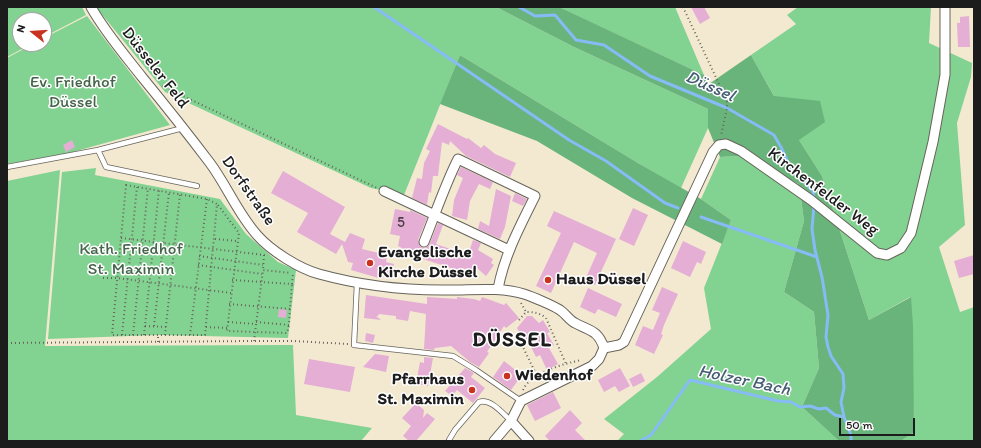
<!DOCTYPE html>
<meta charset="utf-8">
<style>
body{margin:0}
#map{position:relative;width:981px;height:448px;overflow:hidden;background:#f3e9d1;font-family:Itim,sans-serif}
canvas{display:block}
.frame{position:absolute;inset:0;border:8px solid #1c1c1c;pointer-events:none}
.north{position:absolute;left:12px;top:12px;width:40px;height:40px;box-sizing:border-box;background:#fff;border:1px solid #a4a4a4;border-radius:50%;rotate:287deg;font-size:11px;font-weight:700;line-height:16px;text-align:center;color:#1c1c1c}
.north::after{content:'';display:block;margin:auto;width:14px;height:18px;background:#c8321e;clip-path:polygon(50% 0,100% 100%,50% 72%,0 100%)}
.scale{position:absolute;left:839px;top:418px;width:76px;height:18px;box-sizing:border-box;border:2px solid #1c1c1c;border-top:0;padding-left:5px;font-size:12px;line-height:14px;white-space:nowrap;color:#1c1c1c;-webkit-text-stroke:3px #fff;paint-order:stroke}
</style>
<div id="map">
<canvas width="981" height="448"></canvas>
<div class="frame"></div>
<div class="north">N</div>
<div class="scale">50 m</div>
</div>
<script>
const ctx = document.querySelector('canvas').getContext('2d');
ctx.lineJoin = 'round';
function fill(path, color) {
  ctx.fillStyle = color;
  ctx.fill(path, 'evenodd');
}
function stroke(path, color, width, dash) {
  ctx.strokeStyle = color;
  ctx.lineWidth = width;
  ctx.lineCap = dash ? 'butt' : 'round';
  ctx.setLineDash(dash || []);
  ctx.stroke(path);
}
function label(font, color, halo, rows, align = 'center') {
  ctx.font = font + ' Itim,sans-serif';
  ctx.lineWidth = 3;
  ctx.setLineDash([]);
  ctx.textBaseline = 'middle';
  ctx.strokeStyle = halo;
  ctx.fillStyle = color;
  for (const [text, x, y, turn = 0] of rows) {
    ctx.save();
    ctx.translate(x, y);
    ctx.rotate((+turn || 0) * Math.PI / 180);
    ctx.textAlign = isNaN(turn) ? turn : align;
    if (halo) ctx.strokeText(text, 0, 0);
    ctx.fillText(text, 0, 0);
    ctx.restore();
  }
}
const green = new Path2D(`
 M7,7H82L86,15L44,37V20H20V44H31L7,57Z
 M96,7H496L574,47L708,109V128L681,188L638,163L460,55L402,200L381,190L371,188L165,92Z
 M559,7H675L704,75L569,12Z
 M798,7H931L929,43L972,63L971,77L957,123L965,225L939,247L960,312L974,307V441H901L914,432L910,297L869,320L822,176L799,140L751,55L796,24L787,15Z
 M87,16L170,125L69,153L7,164V58L33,44H44V38Z
 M738,156L799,184L804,221L784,292L814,312L819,368L802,407L839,441H617L624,434L604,419L657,377L711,329L704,288L731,220L701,199L720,157Z
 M96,168L95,175L220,199L246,234L278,262L296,270L288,338L158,335L48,339L62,172Z
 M60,170L45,346L293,345L296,415L372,428L361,441H7V181Z`);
const forest = new Path2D(`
 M496,7H559L704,75L709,84L751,55L774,96L820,101L825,122L799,140L822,176L869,320L911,297L913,326L914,432L901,441H839L802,407L819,368L814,312L784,292L804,221L799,184L738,156L720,157L708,128V109L574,47Z
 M460,55L638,163L701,199L731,220L722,244L632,198L537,141L440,104Z`);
const stream = new Path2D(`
 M374,7L569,140L606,161L665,203L678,208
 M519,7L535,16L555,15L576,40L604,45L650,76L727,108L774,135L782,149L792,171L813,191L814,199
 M814,205L812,229L815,250L822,277L828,315L826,337L828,347L831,356L843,374L844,388L841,402L844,417L851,435V441
 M701,217L817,257
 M640,441L651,435L690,380L778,401L791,402L800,407L810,406L819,409L826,408L835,415L844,417`);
const building = new Path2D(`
 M691,7H704L710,18L700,24Z
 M969,16L970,47H958L957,23H960V17Z
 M438,124L467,139L468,138L481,148L484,145L495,154L516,163L510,177L466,156L450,141L449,145L442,142L438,176H433L431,193L429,192L427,205L412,198L417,178L422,179L424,163L430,151L426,149Z
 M72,140L75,147L66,152L63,145Z
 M461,167L493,182L490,189L479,184L470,201L467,220L452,216L454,200L463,178L457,175Z
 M283,171L345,207L330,234L345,242L350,233L365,239L362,249L387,255L386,262L394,264L391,275L383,273L382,279L351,270L353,263L348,262L342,244L336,254L297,232L308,213L271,193Z
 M496,189L511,196L505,227L500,239L478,229L480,221L489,226Z
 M515,193L527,199L523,206L512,201Z
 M633,208L648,215L634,246L619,239Z
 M395,209L410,212V210L427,218L418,240L419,245L421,247L425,248L429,245L438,223L443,225L436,244L468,255L473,240L481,243L478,250L493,259L491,263L494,265L486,276L477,268L475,272L461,268L460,271L423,259L398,246L400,236L390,234Z
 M554,211L616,239L595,285L585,280L597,253L574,242L551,293L536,286L561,233L547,226Z
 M683,241L706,252L701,264L697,262L690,277L671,268Z
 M974,255V274L959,278L954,261Z
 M662,287L678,294L664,325L661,334L663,335L654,354L635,345L643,326L653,330L660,313L652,310Z
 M588,288L622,304L616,317L598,309L595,314L580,307Z
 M366,295L427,304V297L457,299V297L474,299L480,301L482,297L504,305L506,303L519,318L506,328L504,326L487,352L489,353L479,367L470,362L451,346L435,348L434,350L424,349L426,314L410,311L408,321L396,319V316L379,314L378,316H376L381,320L364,318Z
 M279,309L287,310L286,318L278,317Z
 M527,316H532L539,323L543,320L550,332L547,333L554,345L549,348L558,364L547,370L540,355L536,357L529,343L526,345L517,328Z
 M366,333L375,335L373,343L365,341Z
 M375,354L389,356L386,372L363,367Z
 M424,357L433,358L428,386L416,384L420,362L424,363Z
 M309,359L355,367L350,392L304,384Z
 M504,361L522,375L511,390L493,377Z
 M465,368L474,373L471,377L485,388L473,403L457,390L452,396L445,391Z
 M620,368L630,386L619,392L615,386L604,392L598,380Z
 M641,373L645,381L633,387L629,379Z
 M553,392L561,408L535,421L527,405Z
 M416,403L424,410L423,418L427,413L435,419L416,441H409L403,436L411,426L402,418Z
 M570,410L582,423L575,430L586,441H550L545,436Z`);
const path = new Path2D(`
 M683,7L727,101V108L721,136
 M162,86L377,188
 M126,185L207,199L217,204L205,335H112Z
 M218,205L239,233L227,331L287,333L289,325
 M121,238L264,255L263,270
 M215,239L237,241
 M199,256L263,265
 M198,265L262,274
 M103,278H117L231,293
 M232,280L292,284L293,274
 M521,303L526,312
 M229,304L290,309L292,284
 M519,320L526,312C534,312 540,313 546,318L566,364
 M228,322L256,324
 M256,322L289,325L290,309
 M145,326L166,327
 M154,326L169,192
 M206,327L227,328
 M122,335L137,187
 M133,335L148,188
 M144,335L159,190
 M165,335L180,194
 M190,335L207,199
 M254,341L263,270L291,273
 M520,341L537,376
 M158,342V335
 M7,343L254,341H293L348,344
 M523,390C531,372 564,364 581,360`);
const service = new Path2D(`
 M98,150L106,167L197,186
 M7,167L98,150L183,128
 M357,283L354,345L453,356L476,370L521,401
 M449,440L455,430L479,402C491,398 503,414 511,421`);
const minor = new Path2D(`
 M91,7C105,32 124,54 142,77C165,105 188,134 210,163C227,186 238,214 257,235C271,251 300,269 319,274C359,285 400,290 441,290C468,291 497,286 524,294C533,297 552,305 560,310C566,314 569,320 575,323C590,331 598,330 604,348L599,359L592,366L521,401L511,421L494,441
 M384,191L509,250
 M424,242C435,215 444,187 458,159L535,196C520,226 504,256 498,289
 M604,348L619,345L624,342L713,152L719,145L726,144L741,151L811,200L877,253L887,255L901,248L911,233L916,213L933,142L945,75V7
 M511,421L529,441`);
const markers = [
 [370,263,4,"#c8321e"],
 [548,280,4,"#c8321e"],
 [507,376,4,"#c8321e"],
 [472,390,4,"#c8321e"]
];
const numberNames = [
 ["5",401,223]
];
const streetNames = [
 ["Düsseler Feld",155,68,52],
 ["Dorfstraße",248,191,55],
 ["Kirchenfelder Weg",823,192,37]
];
const parkNames = [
 ["Ev. Friedhof",73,83],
 ["Düssel",73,103],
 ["Kath. Friedhof",131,250],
 ["St. Maximin",131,270]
];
const poiNames = [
 ["Evangelische",378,253],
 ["Kirche Düssel",378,273],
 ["Haus Düssel",556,280],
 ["Wiedenhof",515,376],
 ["Pfarrhaus",464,380,"right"],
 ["St. Maximin",464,400,"right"]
];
const waterNames = [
 ["Düssel",710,87,24],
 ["Holzer Bach",744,381,12]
];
const districtNames = [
 ["DÜSSEL",512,341]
];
fill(green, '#82d291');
fill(forest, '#69b47b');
stroke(stream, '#86bbf5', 3);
fill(building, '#e4aed5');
stroke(service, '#67645b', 6);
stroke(minor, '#67645b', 11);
stroke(path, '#67645b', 2, [1, 3]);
stroke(service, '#fff', 4.5);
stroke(minor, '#fff', 9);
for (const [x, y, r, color] of markers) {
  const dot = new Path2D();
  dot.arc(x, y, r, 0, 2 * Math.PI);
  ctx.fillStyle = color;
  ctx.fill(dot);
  stroke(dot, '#fff', 1.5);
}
label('15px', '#4e404a', null, numberNames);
label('17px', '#1c1c1c', '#fff', streetNames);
label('17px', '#45654b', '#fff', parkNames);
label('bold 17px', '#1c1c1c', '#fff', poiNames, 'left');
label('italic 18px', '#465c73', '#fff', waterNames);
ctx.letterSpacing = '1px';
label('bold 21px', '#1c1c1c', '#fff', districtNames);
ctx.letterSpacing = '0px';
</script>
